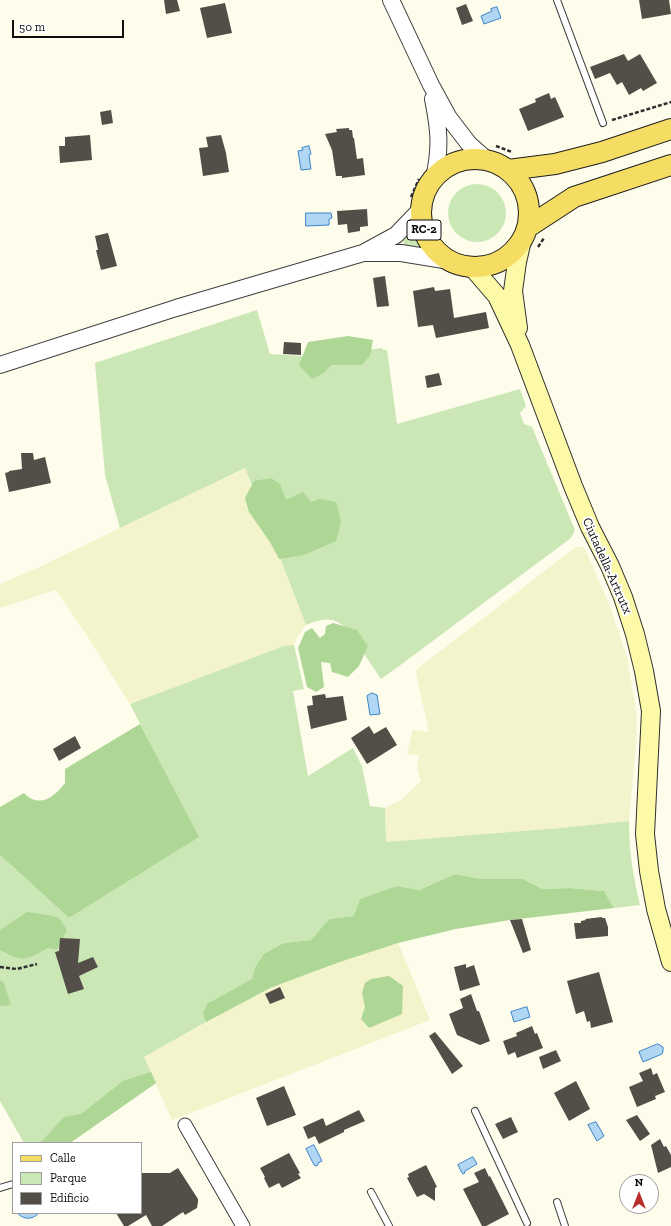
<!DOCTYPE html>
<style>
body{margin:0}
#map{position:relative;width:671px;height:1226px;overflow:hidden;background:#fefceb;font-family:"Zilla Slab",serif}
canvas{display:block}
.legend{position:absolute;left:12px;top:1142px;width:130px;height:72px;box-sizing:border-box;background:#fff;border:1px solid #9e9e9e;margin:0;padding:5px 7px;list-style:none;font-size:12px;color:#0c0c0c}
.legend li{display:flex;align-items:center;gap:8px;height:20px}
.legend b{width:20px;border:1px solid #9e9e9e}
.north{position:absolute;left:619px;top:1174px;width:40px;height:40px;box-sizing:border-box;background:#fff;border:1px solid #9e9e9e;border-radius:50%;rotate:0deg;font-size:11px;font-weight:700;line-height:16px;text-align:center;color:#0c0c0c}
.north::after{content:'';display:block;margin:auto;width:14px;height:18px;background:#b72d28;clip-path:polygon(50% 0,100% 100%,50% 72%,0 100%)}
.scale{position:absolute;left:12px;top:20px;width:112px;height:18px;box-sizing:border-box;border:2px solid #0c0c0c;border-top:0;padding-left:5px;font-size:12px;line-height:14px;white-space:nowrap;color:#0c0c0c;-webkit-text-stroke:3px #fff;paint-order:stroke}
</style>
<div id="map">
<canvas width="671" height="1226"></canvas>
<ul class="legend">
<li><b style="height:5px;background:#f5dd64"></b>Calle</li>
<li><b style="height:11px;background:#cbe7b6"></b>Parque</li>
<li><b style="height:11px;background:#544e48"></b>Edificio</li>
</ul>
<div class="north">N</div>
<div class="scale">50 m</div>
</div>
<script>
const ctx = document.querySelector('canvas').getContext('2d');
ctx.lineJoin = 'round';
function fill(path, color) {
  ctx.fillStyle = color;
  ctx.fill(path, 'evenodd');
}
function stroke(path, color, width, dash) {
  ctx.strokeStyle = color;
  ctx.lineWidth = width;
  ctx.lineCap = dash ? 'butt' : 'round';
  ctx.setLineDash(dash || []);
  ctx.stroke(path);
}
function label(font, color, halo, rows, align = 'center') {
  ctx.font = font + ' "Zilla Slab",serif';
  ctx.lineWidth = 4;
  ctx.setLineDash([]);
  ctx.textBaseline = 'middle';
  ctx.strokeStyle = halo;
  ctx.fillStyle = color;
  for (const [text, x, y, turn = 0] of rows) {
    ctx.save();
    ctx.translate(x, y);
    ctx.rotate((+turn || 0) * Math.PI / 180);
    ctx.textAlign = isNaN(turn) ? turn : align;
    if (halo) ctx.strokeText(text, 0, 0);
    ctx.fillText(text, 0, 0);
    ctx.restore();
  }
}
const farmland = new Path2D(`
 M245,468L250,483L306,625L298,636L294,645L284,646L130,704L86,634L56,590L0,608V584L46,564L120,528Z
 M576,547H584L609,604L627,657L637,717L636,745L629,821L560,828L386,842L385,808L401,800L421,781L417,767L419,755L407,754L413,730L429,732L416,673L417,669Z
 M398,943L430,1020L172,1120L144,1057L206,1022L270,988L337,963Z`);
const green = new Path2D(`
 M448 213a29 29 0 1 1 58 0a29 29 0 1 1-58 0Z
 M412,231L414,232L416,240L420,246L419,247L405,246L402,239Z
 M257,310L270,354L317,357L382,348L383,350H387L397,424L520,389L526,406L520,413L524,424L532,427L575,530L571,538L395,669L381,679L348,630C334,616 324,618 306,625L245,468L120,528L105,475L95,363Z
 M294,645L304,689L293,691L308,776L353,748L362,766L370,806L385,808L386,842L560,828L629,821C629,852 633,875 640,905L614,908L604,891L570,888L543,889L523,879H481L455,874L419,890L398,886L354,916L329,919L311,940L284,943L270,988L206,1022L144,1057L156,1083L70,1143H24L0,1101V855L69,918L198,837L130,704L284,646Z`);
const forest = new Path2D(`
 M348,336L373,340L370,356L361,365H331L324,373L312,379L299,365L308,342Z
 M271,478L280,484L286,500L303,492L311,502L320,499L336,502L341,522L336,541L304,555L279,559L270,542L249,512L245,498L254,481Z
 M333,623L357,630L368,646L359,666L348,677L332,672L330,663L321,662L324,687L316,692L307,687L298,648L305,632L312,628L320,638L325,634L326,626Z
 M140,724L199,837L69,918L0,855V807L24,793C26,795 29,798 32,799C46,805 57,793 65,783V769Z
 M455,874L481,879H523L543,889L570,888L604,891L614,908L510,920L456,929L398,943L337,963L270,988L206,1022L203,1013L207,1004L252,979L256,966L264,954L284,943L311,940L329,919L354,916L360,899L398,886L419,890Z
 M27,912L48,915L59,918L67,930L57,950L48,948C25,960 25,963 0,950V930Z
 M389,976L403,986L402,1014L369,1028L361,1019L365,1007L362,993L365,983L371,979Z
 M0,980L4,983L11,1005L0,1006Z
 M151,1072L156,1083L70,1143H40L64,1117L81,1114L123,1081Z`);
const water = new Path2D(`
 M497,7L501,18L484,24L481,16L492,11L491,9Z
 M309,146L311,154L309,155L311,169L301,170L298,151L303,150L302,148Z
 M306,213H331L332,218L329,219V225L306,226Z
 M372,693L377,695L380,714L370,715L367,696Z
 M527,1007L530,1017L514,1022L511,1012Z
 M658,1044L663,1047V1051L662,1054L643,1062L639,1052Z
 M596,1122L604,1136L597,1141L588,1125Z
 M314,1145L322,1161L318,1163V1165L316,1166L314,1165L306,1149Z
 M473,1157L477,1164L465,1171L464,1174L462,1173L458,1165Z
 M17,1213H39C32,1220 24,1220 17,1213Z`);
const building = new Path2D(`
 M164,0H177L180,11L166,14Z
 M639,0H669L671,14L642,19Z
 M225,3L232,33L207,38L200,8Z
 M466,4L473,21L462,25L456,8Z
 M624,54L628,61L640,54L657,83L643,91L641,88L629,95L622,82L617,85L610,73L595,79L590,67Z
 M549,93L551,99L555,97L564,117L528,131L519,109L536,102L535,99Z
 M111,110L113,123L102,125L100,112Z
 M349,128V130H352L353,138H354L357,159L363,158L365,175L342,178V176H336L332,150L325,134L337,132L336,129Z
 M90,135L92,160L60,163L59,146H65V137Z
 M221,135L226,153L229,172L203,176L199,148L208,147L206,137Z
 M367,209L368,226L360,227V231L348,233L347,224L338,225L337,211Z
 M108,233L117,266L101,270L96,250H98L95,236Z
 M385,276L389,306L377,307L373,278Z
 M434,287L435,291L450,289L454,318L486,312L489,328L436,338L433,325L418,327L413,291Z
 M284,342L301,343V355L283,354Z
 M439,373L442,385L427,388L425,376Z
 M21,453H33L34,460L45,457L51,483L9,492L5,473L9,472V471L22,469Z
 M325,694L326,698L343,696L347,720L311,729L307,706L313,705L312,696Z
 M369,726L374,734L386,727L397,745L367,764L351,738Z
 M75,736L81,748L59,761L53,749Z
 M602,917V918H605L608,927V936L576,939L574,923H581V921L586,920L585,919Z
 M522,919L531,950L523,953L510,920Z
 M60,938L80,939L78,963L93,957L98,967L79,976L84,989L68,994L55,952L59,951Z
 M466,964V968L474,965L480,985L460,991L454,967Z
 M599,972L613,1022L591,1028L590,1021L587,1022L584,1011L576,1014L567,981Z
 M280,987L285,998L270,1004L265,994Z
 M471,994L477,1011H479L490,1041L480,1045L457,1035L449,1014L463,1008L460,999Z
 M532,1026L535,1034L537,1033L543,1048L517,1058L515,1052L508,1055L503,1041L517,1036L516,1033Z
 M435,1032L463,1066L452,1074L429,1036Z
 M556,1050L561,1061L543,1069L539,1057Z
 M651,1068L653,1075L657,1073L665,1092L655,1096L656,1099L637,1107L629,1087L643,1081L639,1073Z
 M576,1081L590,1109L569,1121L554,1093Z
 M284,1086L296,1115L267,1126L256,1098Z
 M359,1110L365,1121L344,1130V1132L319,1144L315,1136L308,1139L303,1127L323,1118L326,1126Z
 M637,1115L650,1134L640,1141L626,1120Z
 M511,1117L518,1132L503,1139L495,1124Z
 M660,1139L664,1147L666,1146L671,1155V1167L658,1173L651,1145Z
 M289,1153L300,1173L298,1174L301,1178L282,1188L279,1183L269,1188L264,1178L265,1177L260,1168Z
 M426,1165L437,1187L435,1188V1201L424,1194L417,1197L407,1178L409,1177L408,1174Z
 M178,1168L198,1199V1202L197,1208L185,1215L183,1212L162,1226H152L146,1215L128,1226H124L116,1213H141V1173H170Z
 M485,1168L489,1177L490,1176L509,1214L486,1226H482L463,1189L479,1182L474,1173Z`);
const path = new Path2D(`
 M612,120L671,102
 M496,146L512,152
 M411,197L419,179
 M538,247L544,238
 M0,967L17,969L37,964`);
const service = new Path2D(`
 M557,0L603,123
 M475,1111L527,1223
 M0,1188L13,1184
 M371,1192L389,1226
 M557,1202L565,1226`);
const minor = new Path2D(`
 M185,1125L243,1226`);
const tertiary = new Path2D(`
 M391,0L431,85L449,118L469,144L488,161
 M433,99C439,129 441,147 434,178
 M365,253H401L450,261
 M0,365L176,308L363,253L396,235L421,209`);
const secondary = new Path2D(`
 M472,267L497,296L520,345L573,486L590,527L610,566L623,597L635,634L644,671L651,711L645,834L649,871L656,909L671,962
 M518,328L513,291L517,262L522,240`);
const primary = new Path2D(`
 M421 213a54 54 0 1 1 108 0a54 54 0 1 1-108 0Z
 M508,170L555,164L602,152L671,129
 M528,227L574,197L671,165`);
const shields = [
 [424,230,34]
];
const shieldNames = [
 ["RC-2",424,230]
];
const streetNames = [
 ["Ciutadella-Artrutx",607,566,66]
];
fill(farmland, '#f3f3cc');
fill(green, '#cbe7b6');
fill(forest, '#aed796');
fill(water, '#b1d6f4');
stroke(water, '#3a84c9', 1);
fill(building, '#544e48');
stroke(service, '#3f3f3f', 8);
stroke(minor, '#3f3f3f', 15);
stroke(tertiary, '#3f3f3f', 18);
stroke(secondary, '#2e2e2e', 20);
stroke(primary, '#1d1d1d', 22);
stroke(path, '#2e2e2e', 2.5, [4, 2]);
stroke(service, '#fff', 6);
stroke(minor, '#fff', 13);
stroke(tertiary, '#fff', 16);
stroke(secondary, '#fdfaa7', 18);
stroke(primary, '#f5dd64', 20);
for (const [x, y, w] of shields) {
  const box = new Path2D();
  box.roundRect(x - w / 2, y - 10, w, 20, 3);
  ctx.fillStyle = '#fff';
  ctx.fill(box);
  stroke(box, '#0c0c0c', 1);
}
label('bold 12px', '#0c0c0c', null, shieldNames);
label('13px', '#0c0c0c', '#fff', streetNames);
</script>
